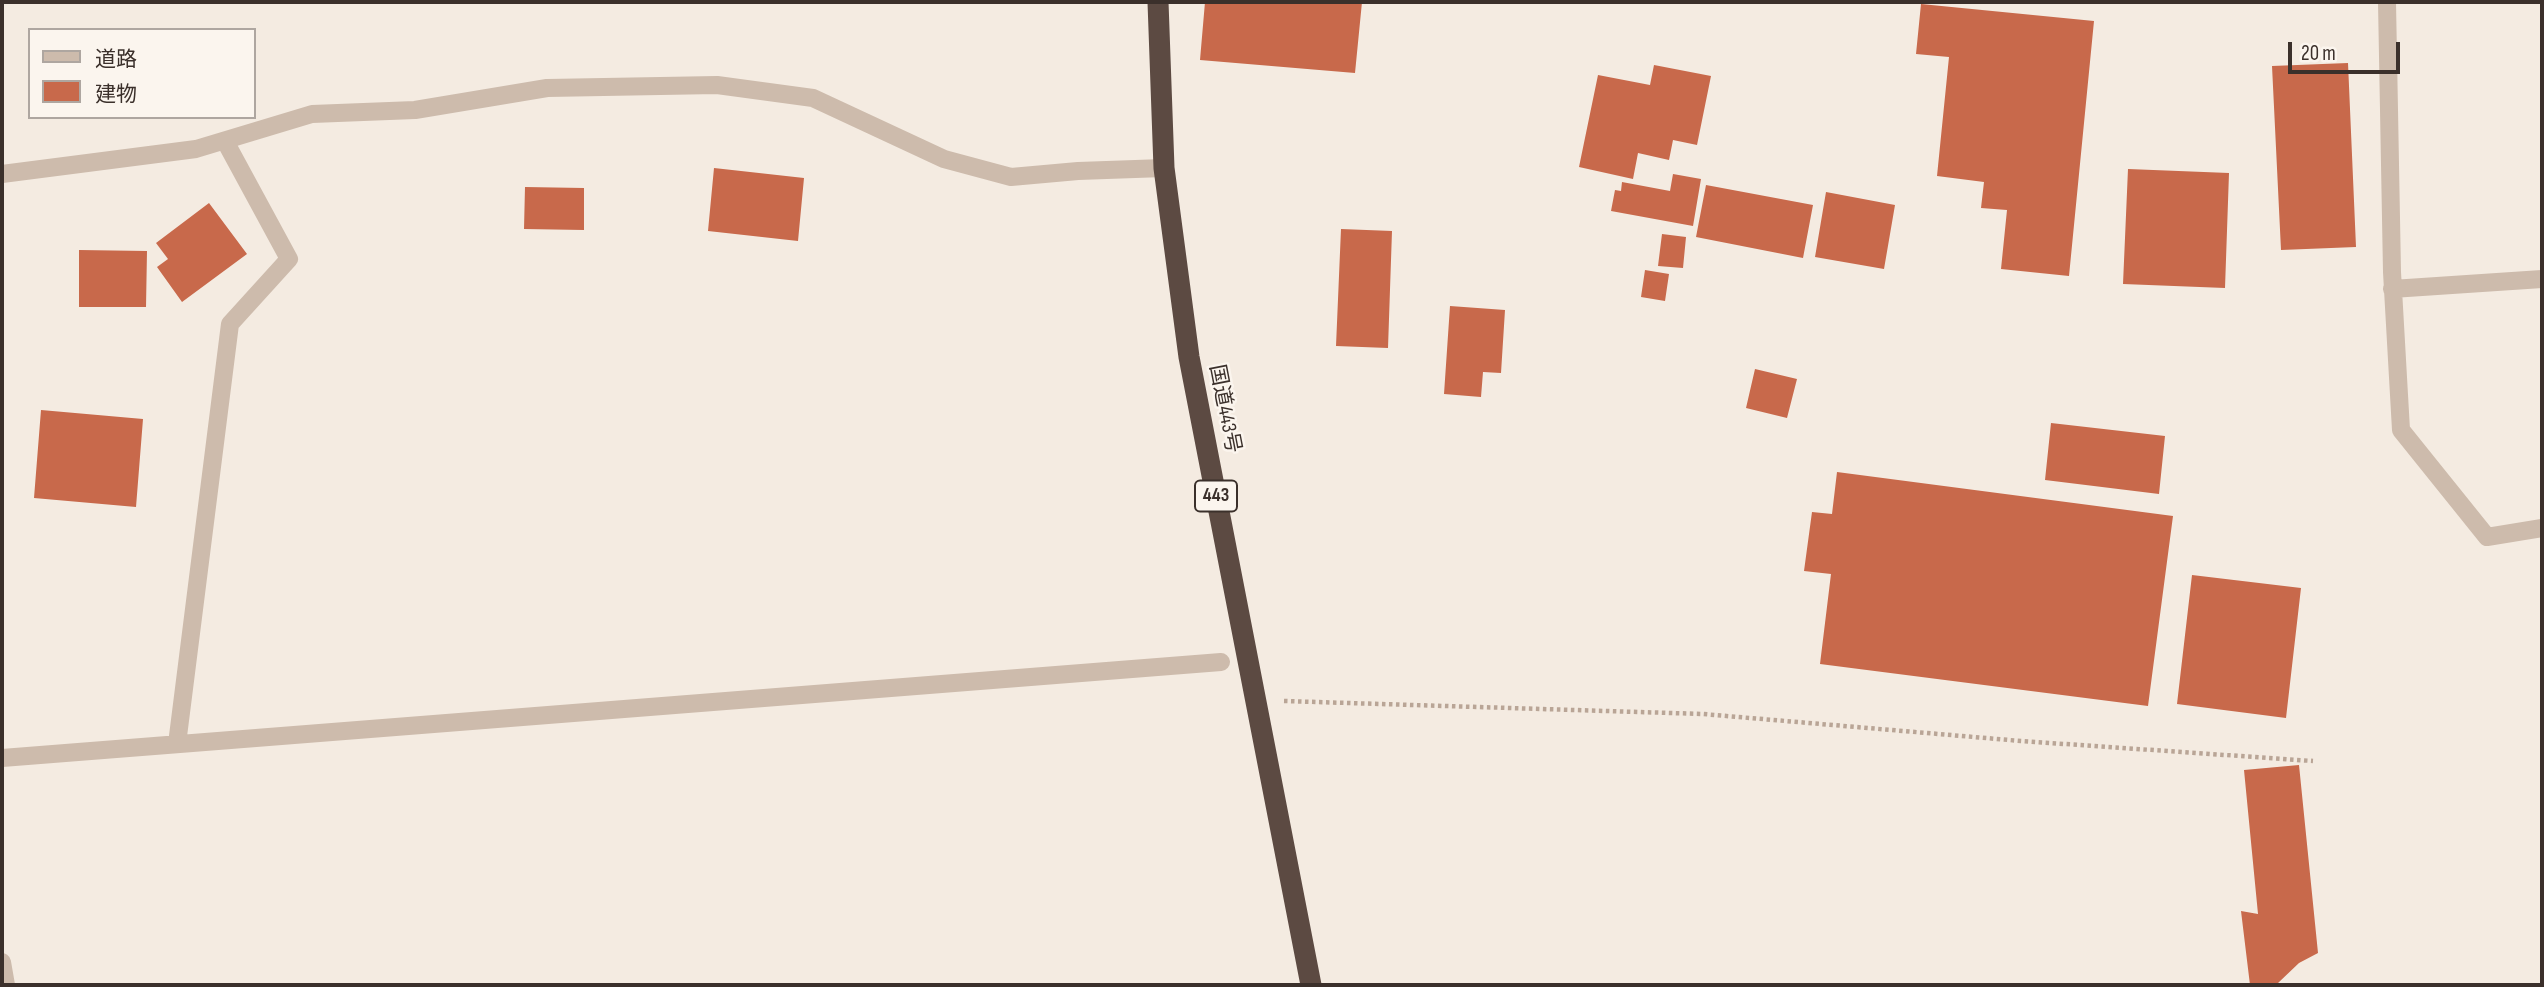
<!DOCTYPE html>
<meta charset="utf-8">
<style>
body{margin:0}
#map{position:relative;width:2544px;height:987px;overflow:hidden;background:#f4ebe1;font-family:"Sofia Sans Condensed","Noto Sans JP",sans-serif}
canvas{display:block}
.frame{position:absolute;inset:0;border:4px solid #3b302b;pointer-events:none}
.legend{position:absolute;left:28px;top:28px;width:228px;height:91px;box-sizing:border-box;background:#fbf5ee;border:2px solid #aea6a0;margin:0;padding:9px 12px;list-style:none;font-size:21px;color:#3b302b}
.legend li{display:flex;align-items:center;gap:14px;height:35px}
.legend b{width:35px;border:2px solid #aea6a0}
.scale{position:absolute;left:2288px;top:42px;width:112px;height:32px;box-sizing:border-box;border:4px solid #3b302b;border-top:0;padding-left:9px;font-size:21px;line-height:24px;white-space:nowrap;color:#3b302b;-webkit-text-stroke:5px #fbf5ee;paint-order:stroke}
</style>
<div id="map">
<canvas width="2544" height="987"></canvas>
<div class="frame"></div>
<ul class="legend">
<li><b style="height:9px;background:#cdbbac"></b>道路</li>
<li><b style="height:19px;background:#c8694b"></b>建物</li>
</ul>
<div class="scale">20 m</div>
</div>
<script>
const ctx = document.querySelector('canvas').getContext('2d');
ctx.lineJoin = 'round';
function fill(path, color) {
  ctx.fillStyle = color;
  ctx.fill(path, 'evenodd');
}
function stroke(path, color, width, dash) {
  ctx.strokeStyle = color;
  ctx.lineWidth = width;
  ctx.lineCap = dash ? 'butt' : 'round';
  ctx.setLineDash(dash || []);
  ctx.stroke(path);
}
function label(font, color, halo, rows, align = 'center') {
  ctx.font = font + ' "Sofia Sans Condensed","Noto Sans JP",sans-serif';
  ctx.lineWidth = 5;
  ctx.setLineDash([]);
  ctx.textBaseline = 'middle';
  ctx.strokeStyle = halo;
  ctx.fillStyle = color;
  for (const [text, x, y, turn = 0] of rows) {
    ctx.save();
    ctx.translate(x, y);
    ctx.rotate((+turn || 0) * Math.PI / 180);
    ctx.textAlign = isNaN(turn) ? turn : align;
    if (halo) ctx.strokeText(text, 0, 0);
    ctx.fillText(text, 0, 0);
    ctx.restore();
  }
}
const building = new Path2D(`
 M1205,2H1362L1355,73L1200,60Z
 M1921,4L2094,21L2069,276L2001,269L2007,210L1981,208L1984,182L1937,176L1949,57L1916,54Z
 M2348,63L2356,247L2281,250L2272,66Z
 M1654,65L1711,76L1697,145L1673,140L1669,160L1638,153L1633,179L1579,167L1598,75L1650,85Z
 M714,168L804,178L798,241L708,231Z
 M2128,169L2229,173L2225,288L2123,284Z
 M1673,174L1701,179L1693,226L1611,211L1615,190L1621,191L1622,182L1670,191Z
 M1706,185L1813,205L1803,258L1696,237Z
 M525,187L584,188V230L524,229Z
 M1826,192L1895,205L1884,269L1815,257Z
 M209,203L247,254L182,302L157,267L168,259L156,243Z
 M1341,229L1392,231L1388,348L1336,346Z
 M1662,234L1686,237L1683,268L1658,266Z
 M79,250L147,251L146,307H79Z
 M1645,270L1669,274L1665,301L1641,297Z
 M1450,306L1505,310L1501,373L1483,372L1481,397L1444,394Z
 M1755,369L1797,379L1787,418L1746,408Z
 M41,410L143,419L136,507L34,498Z
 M2051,423L2165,436L2159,494L2045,480Z
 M1837,472L2173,516L2148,706L1820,664L1831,574L1804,571L1812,512L1832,514Z
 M2192,575L2301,588L2286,718L2177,704Z
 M2299,765L2318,953L2299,963L2278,983L2250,985L2241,911L2258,914L2244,770Z`);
const path = new Path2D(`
 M1284,701L1703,714L2021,741L2313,761`);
const minor = new Path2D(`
 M2387,2L2392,272L2401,430L2487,537L2542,528
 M2,174L196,149L312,114L415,110L547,88L717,85L813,98L944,159L1011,177L1078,171L1164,168
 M2392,289L2542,279
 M177,744L230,324L289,259L225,141
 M2,758L1221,662
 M2,962L6,985`);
const highway = new Path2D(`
 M1158,2L1164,168L1189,357L1311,985`);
const shields = [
 [1216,496,42]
];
const shieldNames = [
 ["443",1216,496]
];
const streetNames = [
 ["国道443号",1224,409,79]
];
fill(building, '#c8694b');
stroke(path, '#b9a596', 4.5, [3.5, 3.5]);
stroke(minor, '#cdbbac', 18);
stroke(highway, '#5c4a42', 21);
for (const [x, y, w] of shields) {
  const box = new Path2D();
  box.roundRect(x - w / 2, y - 15.5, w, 31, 5);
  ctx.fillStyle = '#fbf5ee';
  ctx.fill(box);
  stroke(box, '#3b302b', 2);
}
label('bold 19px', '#3b302b', null, shieldNames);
label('21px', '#3b302b', '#fbf5ee', streetNames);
</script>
